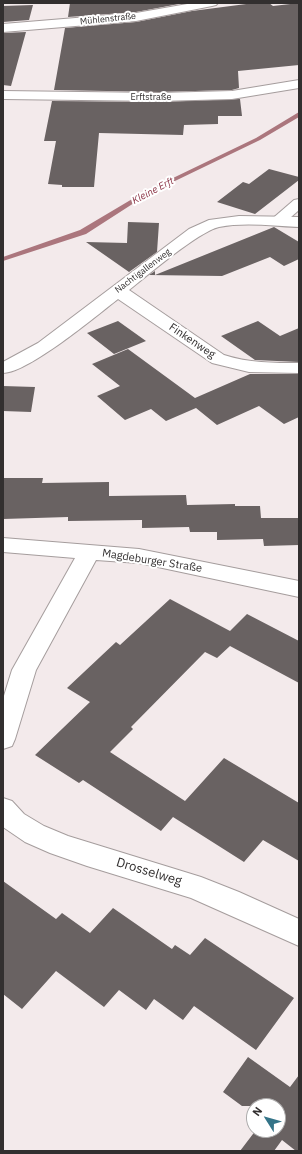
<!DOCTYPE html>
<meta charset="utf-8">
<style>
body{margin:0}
#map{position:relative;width:302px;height:1154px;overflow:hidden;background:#f3eaeb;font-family:"IBM Plex Sans",sans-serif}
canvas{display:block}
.frame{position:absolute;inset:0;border:4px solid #322f2f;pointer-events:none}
.north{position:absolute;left:246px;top:1098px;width:40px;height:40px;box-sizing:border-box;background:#fff;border:1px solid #adacac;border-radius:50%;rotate:307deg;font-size:11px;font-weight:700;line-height:16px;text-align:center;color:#322f2f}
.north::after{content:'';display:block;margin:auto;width:14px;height:18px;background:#347488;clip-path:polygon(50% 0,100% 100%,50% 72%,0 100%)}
</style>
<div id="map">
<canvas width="302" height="1154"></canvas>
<div class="frame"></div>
<div class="north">N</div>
</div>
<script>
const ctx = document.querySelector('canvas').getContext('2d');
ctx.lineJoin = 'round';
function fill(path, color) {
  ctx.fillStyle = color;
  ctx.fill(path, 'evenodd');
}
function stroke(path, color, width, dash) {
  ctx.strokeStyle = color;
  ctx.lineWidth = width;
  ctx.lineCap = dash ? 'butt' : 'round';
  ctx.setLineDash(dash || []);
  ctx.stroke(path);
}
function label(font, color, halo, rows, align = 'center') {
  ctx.font = font + ' "IBM Plex Sans",sans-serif';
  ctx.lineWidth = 4;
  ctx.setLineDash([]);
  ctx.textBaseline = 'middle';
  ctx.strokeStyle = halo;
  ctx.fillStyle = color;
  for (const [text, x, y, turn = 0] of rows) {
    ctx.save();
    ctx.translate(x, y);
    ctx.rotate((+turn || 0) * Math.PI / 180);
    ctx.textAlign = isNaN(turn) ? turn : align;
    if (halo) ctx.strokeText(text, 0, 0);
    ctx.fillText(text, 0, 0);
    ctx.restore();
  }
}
const stream = new Path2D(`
 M299,112V117L260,140L148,194L86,234L3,261V257L80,230L144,192L256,138Z`);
const building = new Path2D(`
 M70,3H178L179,4L136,12L68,17Z
 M254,3H269L273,6L299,3V65L238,71L239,88L232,90L159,92L54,90L65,28L136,22L192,11Z
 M33,5L29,20L3,22V6Z
 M26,32L11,86L3,85V33Z
 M240,99L242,116H218V124L184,125L183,135L99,133L94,187H62V185L48,184L56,141H44L52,101L159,102Z
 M269,169L299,177V180L255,214L217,202L243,182L249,184Z
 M128,222L159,223L157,252L129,272L86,242L127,243Z
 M274,227L299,242V259L284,266L270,257L222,276L149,275L155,271V275Z
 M118,321L146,341L114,354L87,333Z
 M258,321L280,336L299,328V362L255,360L221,336Z
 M128,349L195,398L250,374H299V417L284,424L259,406L217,425L196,408L166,421L151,409L125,420L97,396L120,386L92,364Z
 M3,386L35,387L31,412L3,411Z
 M3,478H43L42,483L109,482V496L186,495L187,505L235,504V506H260L261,518H299V545L264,546L263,539L217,540V532H190L189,527L142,528V520L68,521V517L3,519Z
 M170,599L230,631L247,614L299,641V683L230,646L217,658L205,652L131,727L133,729L110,752L185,801L224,758L299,803V861L263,840L244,862L173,817L161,831L83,780L79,783L35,755L90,702L67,688L116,642L120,645Z
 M3,881L56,919L62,913L90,933L113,908L172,949L175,945L190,955L205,938L294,998L256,1050L194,1006L183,1020L154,999L146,1010L119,990L104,1007L56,971L22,1009L3,994Z
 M248,1057L290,1087L299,1075V1151H296L282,1140L274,1151H240L256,1130H278V1106H242L223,1092Z`);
const lane = new Path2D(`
 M299,199V210L282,225H272L270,222L272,219L294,200Z`);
const street = new Path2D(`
 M193,3H218L216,5L212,6L136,21L3,32V24L136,13Z
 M299,80V88L232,99L159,101L3,99V91L159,93L232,91Z
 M239,216L299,217V227C273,226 245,222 219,227C198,232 148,275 129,290L224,355C249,363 273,363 299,363V373L249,372L212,363L118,299C96,316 28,373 3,373V362L38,343L189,229L209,220Z
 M3,538L139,549L299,581V597L139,563L96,560L36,670L15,739L12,746L3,749V699L12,670L75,558L3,552Z
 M3,798L12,801L24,814L44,826L68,836L201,877L239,892L299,919V946L191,898L87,866L50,853L25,842L3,827Z`);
const farStreetnames = [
 ["Mühlenstraße",108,19,-6],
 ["Erftstraße",151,97],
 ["Nachtigallenweg",143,271,-37]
];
const farWaternames = [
 ["Kleine Erft",153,191,-28]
];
const streetNames = [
 ["Finkenweg",192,341,34],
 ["Magdeburger Straße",152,561,9]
];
const nearStreetnames = [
 ["Drosselweg",149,872,17]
];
fill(stream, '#ab767d');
fill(building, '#696262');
stroke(lane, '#a59d9d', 2);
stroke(street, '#a59d9d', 2);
fill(lane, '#fff');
fill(street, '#fff');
label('9px', '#322f2f', '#fff', farStreetnames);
label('italic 10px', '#8a3244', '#fff', farWaternames);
label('11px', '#322f2f', '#fff', streetNames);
label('13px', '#322f2f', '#fff', nearStreetnames);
</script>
